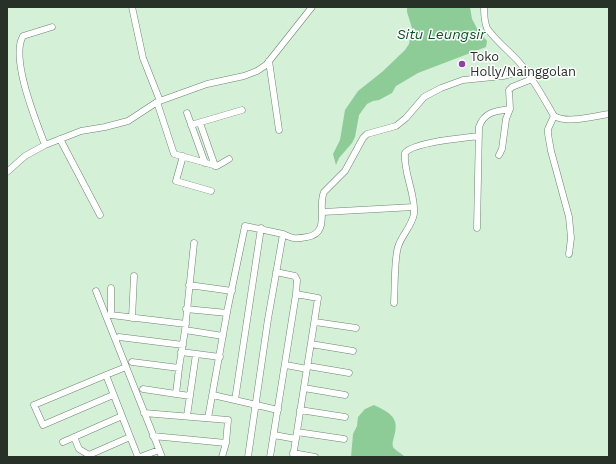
<!DOCTYPE html>
<style>
body{margin:0}
#map{position:relative;width:616px;height:464px;overflow:hidden;background:#d4f0d7;font-family:"Work Sans",sans-serif}
canvas{display:block}
.frame{position:absolute;inset:0;border:8px solid #273128;pointer-events:none}
</style>
<div id="map">
<canvas width="616" height="464"></canvas>
<div class="frame"></div>
</div>
<script>
const ctx = document.querySelector('canvas').getContext('2d');
ctx.lineJoin = 'round';
function fill(path, color) {
  ctx.fillStyle = color;
  ctx.fill(path, 'evenodd');
}
function stroke(path, color, width, dash) {
  ctx.strokeStyle = color;
  ctx.lineWidth = width;
  ctx.lineCap = dash ? 'butt' : 'round';
  ctx.setLineDash(dash || []);
  ctx.stroke(path);
}
function label(font, color, halo, rows, align = 'center') {
  ctx.font = font + ' "Work Sans",sans-serif';
  ctx.lineWidth = 3;
  ctx.setLineDash([]);
  ctx.textBaseline = 'middle';
  ctx.strokeStyle = halo;
  ctx.fillStyle = color;
  for (const [text, x, y, turn = 0] of rows) {
    ctx.save();
    ctx.translate(x, y);
    ctx.rotate((+turn || 0) * Math.PI / 180);
    ctx.textAlign = isNaN(turn) ? turn : align;
    if (halo) ctx.strokeText(text, 0, 0);
    ctx.fillText(text, 0, 0);
    ctx.restore();
  }
}
const water = new Path2D(`
 M407,7H470L472,19L479,32L487,41L486,47L418,73L396,86L392,93L379,100L373,101L367,104L359,115L355,137L352,143L339,158L336,165L333,154L340,140L345,110L358,91L382,72L405,50L409,44L412,28L407,12Z
 M374,405C390,413 400,417 394,437C393,440 392,444 393,447C395,450 402,454 405,457H351L353,434L357,426L358,417L365,409Z`);
const minor = new Path2D(`
 M132,7L143,58L160,101
 M484,7C484,14 484,21 487,28C493,38 510,52 519,62C533,78 543,97 554,116C568,124 594,116 609,114
 M269,61L279,130
 M157,102L174,154L217,166L229,159
 M187,113L205,163
 M554,116L548,129V134L551,151L569,217L571,238L569,254
 M200,123L215,166
 M191,125L242,110
 M60,139L100,215
 M45,145C36,121 10,58 23,36L52,27
 M499,155L502,149L506,119L510,109L509,90L512,87L532,79
 M183,156L176,181L211,191
 M7,172L25,156L45,145L81,131L105,127L128,121L157,102L207,84L244,76L257,71L266,65L312,7
 M323,212L414,207
 M477,228L479,127C484,112 495,111 510,109
 M283,234C293,239 296,239 307,237C331,233 317,207 324,192L345,171L363,138L367,134L396,126L406,118L424,97L441,88L463,80L503,76L525,70
 M189,285L232,291
 M111,288V315L186,324
 M96,291L162,457
 M394,303C395,288 394,261 398,247C401,236 412,226 414,214C416,194 403,173 405,153C413,142 464,138 479,136
 M186,309L227,313
 M132,318L134,276
 M315,322L356,328
 M185,330L223,336
 M119,337L183,345
 M311,344L353,351
 M181,352L220,357
 M132,362L179,368L176,394L190,396
 M286,365L307,369
 M308,366L349,373
 M179,368L185,330L194,243
 M106,375L126,367
 M304,388L345,395
 M143,389L176,394
 M113,395L43,425L34,405L106,375L138,457
 M213,395L278,410
 M235,400L261,228
 M300,410L345,417
 M144,413L228,420L226,443L222,457
 M187,416L196,354
 M208,418L228,307L245,226L283,234L268,319L248,457
 M297,432L344,439
 M274,435L296,439
 M153,436L226,443
 M74,437L79,449L89,455L130,437
 M63,442L122,416
 M293,453L315,457
 M140,457L159,450
 M270,457L296,294L297,280L295,276L276,272
 M293,457L318,298L296,294`);
const markers = [
 [462,64,4,"#953ca8"]
];
const poiNames = [
 ["Toko",470,57],
 ["Holly/Nainggolan",470,72]
];
const waterNames = [
 ["Situ Leungsir",441,35]
];
fill(water, '#8dcc97');
stroke(minor, '#6c856f', 7);
stroke(minor, '#fff', 6);
for (const [x, y, r, color] of markers) {
  const dot = new Path2D();
  dot.arc(x, y, r, 0, 2 * Math.PI);
  ctx.fillStyle = color;
  ctx.fill(dot);
  stroke(dot, '#fff', 1.5);
}
label('13px', '#273128', '#fff', poiNames, 'left');
label('italic 14px', '#085221', '#fff', waterNames);
</script>
